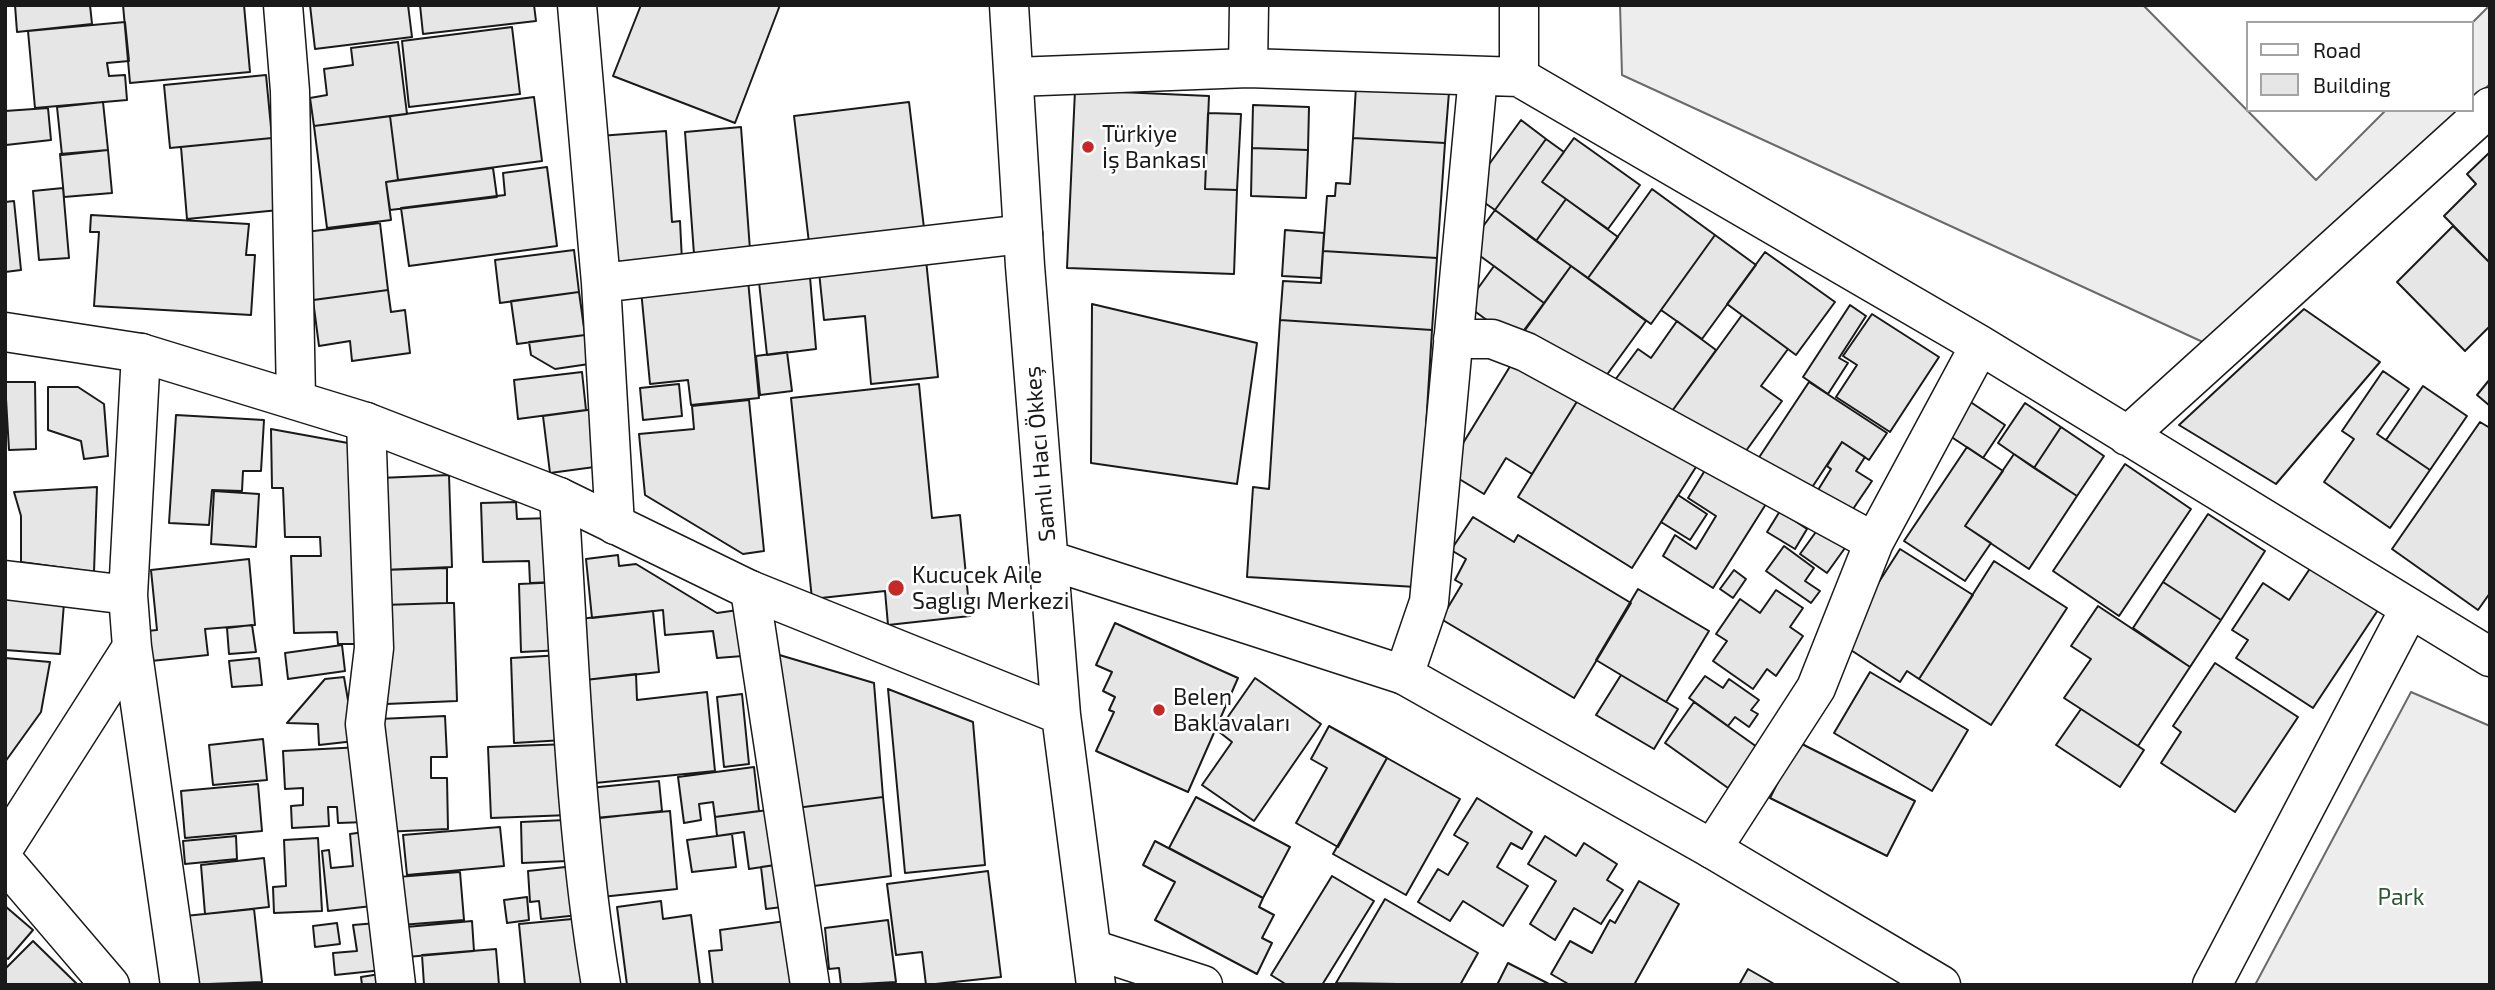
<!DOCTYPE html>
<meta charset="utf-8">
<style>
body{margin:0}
#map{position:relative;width:2495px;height:990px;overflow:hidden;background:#fff;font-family:"Exo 2",sans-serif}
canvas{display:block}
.frame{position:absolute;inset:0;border:7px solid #1a1a1a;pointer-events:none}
.legend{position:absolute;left:2246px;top:21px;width:228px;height:91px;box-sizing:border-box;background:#fff;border:2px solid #a3a3a3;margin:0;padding:9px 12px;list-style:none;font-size:21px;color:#1a1a1a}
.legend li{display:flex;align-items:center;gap:14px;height:35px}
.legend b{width:35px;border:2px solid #a3a3a3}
</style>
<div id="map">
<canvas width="2495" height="990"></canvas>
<div class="frame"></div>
<ul class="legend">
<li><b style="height:9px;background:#fff"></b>Road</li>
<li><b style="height:19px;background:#e6e6e6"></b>Building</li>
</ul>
</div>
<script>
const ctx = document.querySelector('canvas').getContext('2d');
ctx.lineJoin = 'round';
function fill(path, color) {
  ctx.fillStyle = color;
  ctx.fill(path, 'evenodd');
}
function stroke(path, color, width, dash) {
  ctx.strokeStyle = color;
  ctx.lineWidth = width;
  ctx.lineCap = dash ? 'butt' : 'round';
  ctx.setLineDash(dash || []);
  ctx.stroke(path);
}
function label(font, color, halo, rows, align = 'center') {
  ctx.font = font + ' "Exo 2",sans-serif';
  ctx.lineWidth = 5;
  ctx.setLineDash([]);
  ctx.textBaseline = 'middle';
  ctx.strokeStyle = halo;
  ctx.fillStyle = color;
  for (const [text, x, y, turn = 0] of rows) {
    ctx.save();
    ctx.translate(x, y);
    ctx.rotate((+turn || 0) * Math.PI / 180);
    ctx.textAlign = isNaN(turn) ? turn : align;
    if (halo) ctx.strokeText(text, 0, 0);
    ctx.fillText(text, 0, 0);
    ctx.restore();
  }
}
const built = new Path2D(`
 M1620,5H2143L2316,180L2386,110H2461L2205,343L1622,75Z
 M2490,5V84L2472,100V23Z
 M2411,692L2490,726V985H2255Z`);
const building = new Path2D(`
 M15,5H90L92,24L17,32Z
 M123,5H244L250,72L130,83Z
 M310,5H408L412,37L315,49Z
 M420,5H534L536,21L423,34Z
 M641,5H780L735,123L613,76Z
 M125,22L129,61L107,63L109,76L125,75L127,100L35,108L28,31Z
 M512,27L520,94L409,107L402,41Z
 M398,42L407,114L314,126L310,98L327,95L324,69L353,65L351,48Z
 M266,75L272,138L170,148L164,85Z
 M1356,86L1449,92L1445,143L1353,138Z
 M1075,90L1209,96L1205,189L1237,190L1234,274L1067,268Z
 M534,97L542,161L398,180L390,116Z
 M103,102L108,150L62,155L57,107Z
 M909,102L924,228L809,243L794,116Z
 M1253,105L1309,107L1308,150L1252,148Z
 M48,108L51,140L6,145L5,111Z
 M1208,113L1241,114L1237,190L1205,189Z
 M390,116L398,180L386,182L391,220L327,228L314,126Z
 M1521,120L1546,139L1495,210L1469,192Z
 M741,127L750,250L694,254L685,132Z
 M666,131L672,222L680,221L682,261L608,266L599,136Z
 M272,138L279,210L187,219L181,147Z
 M1353,138L1445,143L1437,258L1323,251L1327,196H1335L1336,183L1350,184Z
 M1574,138L1640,185L1608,229L1542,182Z
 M1546,139L1564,152L1542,182L1566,199L1536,241L1495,210Z
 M1252,148L1308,150L1306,198L1251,196Z
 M108,150L112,193L64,197L60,154Z
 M2490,152V263L2444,216L2476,184L2467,174Z
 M547,167L557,246L409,266L401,208L505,195L503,173Z
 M493,168L497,197L390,210L386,182Z
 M63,188L69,258L39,260L33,191Z
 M1652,189L1715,235L1651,324L1588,278Z
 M1566,199L1618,237L1588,278L1536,241Z
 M14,201L21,270L5,272V202Z
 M1495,210L1571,266L1544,303L1468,247Z
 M91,215L249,224L246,255H255L251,315L94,306L99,232H90Z
 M380,223L388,290L306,301L297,233Z
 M2453,226L2490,263V326L2465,351L2397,282Z
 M1285,230L1324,233L1321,278L1282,276Z
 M1715,235L1756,265L1702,339L1661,310Z
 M574,250L579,292L500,303L495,260Z
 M925,250L938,377L871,384L865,316L824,320L818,262Z
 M1323,251L1437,258L1432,330L1280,320L1283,281L1321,283Z
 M1765,252L1835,302L1796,355L1727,304Z
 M1494,266L1544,303L1516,341L1466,305Z
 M1571,266L1646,321L1598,387L1523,333Z
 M810,277L816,349L767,355L759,282Z
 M748,280L759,398L691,405L688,380L650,384L641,290Z
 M388,290L391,312L405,310L410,353L352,361L350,341L319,346L313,300Z
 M579,292L585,335L517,344L511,301Z
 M1092,304L1257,343L1237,484L1091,463Z
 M1850,305L1866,316L1839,358L1848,363L1828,394L1803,377Z
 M2304,309L2380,362L2276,484L2179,425Z
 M1872,314L1939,357L1890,432L1836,397L1857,365L1843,356Z
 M1742,315L1788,349L1761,386L1782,401L1743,455L1667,418Z
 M1280,320L1432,330L1416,587L1247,577L1253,487L1269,489Z
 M1677,321L1716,350L1667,418L1615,380L1638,349L1651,358Z
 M585,335L589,364L555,369L531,355L529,342Z
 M787,352L792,391L760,395L756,356Z
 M1517,355L1581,395L1532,474L1506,458L1484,494L1446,471Z
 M2383,371L2409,389L2377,434L2430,470L2390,528L2324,482L2354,439L2342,431Z
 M582,372L586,410L518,419L514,380Z
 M2490,379V406L2477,395Z
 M5,382H35L36,449L9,450Z
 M1809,382L1887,433L1869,460L1842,442L1809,492L1758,459Z
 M679,384L682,416L643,420L640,388Z
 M919,384L932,518L960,515L970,616L888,625L885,591L812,599L791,398Z
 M2423,386L2467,416L2430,470L2386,440Z
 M48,387H78L104,404L108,456L84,459L81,441L48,430Z
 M1581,395L1696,467L1632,568L1518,497Z
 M749,400L764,551L743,554L645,495L639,434L694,429L692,406Z
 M1969,401L2005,425L1983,458L1947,434Z
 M2025,403L2061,427L2034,468L1998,443Z
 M595,409L602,466L550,473L543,416Z
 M176,415L264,420L261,471H243L242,491L212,490L209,525L169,523Z
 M2480,422L2490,428V593L2478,610L2392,549Z
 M2061,427L2104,456L2077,496L2034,468Z
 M271,429L359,445L365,644H338L337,632L294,633L291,556H321L320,537H285L283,488H272Z
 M1842,442L1865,457L1856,471L1872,481L1851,512L1818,490L1831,469L1827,466Z
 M1967,447L2003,471L1965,526L1991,543L1965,581L1904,541Z
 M2014,454L2077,496L2029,569L1965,526Z
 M2125,464L2191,509L2119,616L2053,571Z
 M1707,467L1766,504L1713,588L1663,556L1675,535L1696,549L1716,516L1688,498Z
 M449,475L452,567L382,570L380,478Z
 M97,487L94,572L21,562V516L14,492Z
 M214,491L259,494L256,547L211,544Z
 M1678,495L1707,514L1690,540L1661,522Z
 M516,502L517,519L552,518L555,582L530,583L529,561L483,562L481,503Z
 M1780,511L1807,529L1795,549L1767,532Z
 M2208,514L2265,551L2221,620L2163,582Z
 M1473,517L1514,542L1518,535L1631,603L1574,698L1441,619L1462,584L1455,580L1466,559L1451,550Z
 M1818,529L1845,548L1827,573L1800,554Z
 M1784,546L1814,568L1805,581L1820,591L1811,603L1766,571Z
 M1900,549L1973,595L1919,679L1907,671L1900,682L1840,643Z
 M618,555L619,566L636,564L717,613L738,610L743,656L717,658L713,631L665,635L663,610L592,618L586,559Z
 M249,559L255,625L205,629L208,655L151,661L147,631L157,630L151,570Z
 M1994,561L2067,608L1991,725L1919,679Z
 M2313,564L2380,607L2313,708L2236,658L2248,640L2232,630L2263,583L2289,600Z
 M447,568V603L383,605L382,570Z
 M1734,570L1746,579L1733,598L1720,589Z
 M561,582L564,650L521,652L519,584Z
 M2163,582L2221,620L2190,667L2133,628Z
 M1638,589L1709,631L1666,702L1596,660Z
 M1776,590L1803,608L1790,627L1803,636L1776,676L1767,669L1753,689L1713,661L1727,641L1716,634L1740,599L1760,613Z
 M5,598L64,603L60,654L5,650Z
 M447,603H454L457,701L386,704L383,605Z
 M2098,606L2190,667L2138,746L2064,698L2091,659L2071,646Z
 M653,611L659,672L585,680L579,619Z
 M1115,623L1238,678L1188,792L1096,751L1114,712L1109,710L1115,697L1103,691L1112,672L1096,665Z
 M252,625L256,652L229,654L227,628Z
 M342,645L345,671L288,679L285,653Z
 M776,654L874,683L883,797L796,808Z
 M562,655L564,740L514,743L511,658Z
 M5,658L50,662L41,712L5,762Z
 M259,658L262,685L232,687L229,661Z
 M2215,663L2298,717L2235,812L2161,763L2181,732L2173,726Z
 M1870,672L1968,730L1932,791L1834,733Z
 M636,674L637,700L707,692L715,771L595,783L585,680Z
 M1621,675L1678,709L1654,749L1596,715Z
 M1705,676L1723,688L1729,679L1759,700L1751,710L1758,714L1749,727L1735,717L1728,726L1689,698Z
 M344,677L355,741L319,745L318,724L287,723L325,679Z
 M1255,678L1321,724L1254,821L1202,785L1232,742L1218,731Z
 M888,689L973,722L985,865L905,873Z
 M742,694L749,764L724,767L717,697Z
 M1694,702L1757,747L1728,788L1665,743Z
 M2081,709L2144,750L2120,787L2056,745Z
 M445,716L447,757H431V778H447L448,829L383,832L379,719Z
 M1329,726L1387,758L1338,847L1296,823L1327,768L1311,759Z
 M263,739L267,780L213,785L209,745Z
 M1798,742L1915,801L1887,856L1770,798Z
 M568,744L570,815L491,818L488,747Z
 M362,747L366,822L338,823L337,807H328L329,826L292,828L291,806L303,805V788L285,789L283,751Z
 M1387,758L1460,799L1406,895L1333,854Z
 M754,767L759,811L715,817L713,802L699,804L701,820L684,823L678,777Z
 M659,781L662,811L591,819L589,788Z
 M258,784L262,831L185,838L181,791Z
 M883,797L891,876L806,887L796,808Z
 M1196,797L1290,847L1263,898L1169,848Z
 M1477,798L1532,832L1522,849L1511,843L1497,867L1528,886L1503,926L1463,901L1450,921L1418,902L1438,869L1448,875L1468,843L1454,835Z
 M768,810L775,865L749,869L744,832L717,836L715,817Z
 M670,811L677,889L592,898L584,819Z
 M566,820L567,861L522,863L521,822Z
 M500,827L504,866L407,875L403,835Z
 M364,832L372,906L328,911L322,851L329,850L331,868L353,866L350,834Z
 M732,834L736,867L692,872L687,840Z
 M236,836L237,859L185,864L183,841Z
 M1545,836L1576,856L1584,843L1617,864L1607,880L1623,890L1601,924L1574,908L1555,940L1530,924L1556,881L1528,864Z
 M318,838L322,911L274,913L273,887L286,886L284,840Z
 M1155,841L1263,898L1259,907L1274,915L1262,938L1272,943L1257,974L1155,920L1175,882L1143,865Z
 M264,858L269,907L205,914L201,865Z
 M775,865L790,906L766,909L761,867Z
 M575,866L579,915L541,919L539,901L530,902L528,871Z
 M988,871L1001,977L926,985L922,952L896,955L887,884Z
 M460,872L464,920L401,925L397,877Z
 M1332,876L1374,901L1322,985H1287L1271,975Z
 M1639,881L1679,904L1634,985H1570L1551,974L1570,941L1592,953L1610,920L1615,923Z
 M527,897L529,920L507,923L504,900Z
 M1385,899L1478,953L1460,985L1336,983Z
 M661,901L663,919L691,915L700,985H627L617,907Z
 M5,906L33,930L8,959L5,957Z
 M254,909L262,982L182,985L175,917Z
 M583,918L588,985H525L519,924Z
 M793,920L801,984L713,985L709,951L722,950L720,930Z
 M888,920L896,982L841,985L839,968L829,969L825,928Z
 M472,921L474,951L407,957L406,927Z
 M337,923L340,944L315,947L313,926Z
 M377,923L383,970L335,975L333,953L357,951L353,925Z
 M33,941L78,985H5V969Z
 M496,949L499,985H424L422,955Z
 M1508,963L1551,985H1497Z
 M1748,969L1776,985H1739Z
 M380,974L381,985H362L361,977Z`);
const street = new Path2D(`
 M283,5L290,91L296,399
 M577,5L601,283L615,525
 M1519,5V77
 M1248,68L1249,5
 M1015,77L1248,68L1519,77L1980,345L2490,657
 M601,283L1023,234
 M1453,339H1492L1526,352L1874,542
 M141,353L128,595L132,647L180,985
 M366,422L374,648L365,724L396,985
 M2127,436L2490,107
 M559,497C570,660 574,824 601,985
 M5,580L128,595
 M750,590L810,985
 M1404,675L1429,602L1478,76
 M5,846L132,647
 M1712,849L1816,688L1874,542L1980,345
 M5,862L110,985
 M1092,949L1203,985
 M2212,985L2410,608`);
const secondary = new Path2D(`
 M1009,5L1025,266L1061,715L1096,985
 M5,332L141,353L366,422L559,497L750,590L1061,715
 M1049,560L1404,675L1712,849L1941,985`);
const markers = [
 [1088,147,7,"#c62828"],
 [896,588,9,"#c62828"],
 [1159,710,7,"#c62828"]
];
const poiNames = [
 ["Türkiye",1102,134],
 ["İş Bankası",1102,160],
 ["Kucucek Aile",912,575],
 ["Saglıgı Merkezi",912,601],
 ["Belen",1173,697],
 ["Baklavaları",1173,723]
];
const streetNames = [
 ["Samlı Hacı Ökkeş",1040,454,-95]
];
const parkNames = [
 ["Park",2401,897]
];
fill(built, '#ededed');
stroke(built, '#6a6a6a', 2);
fill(building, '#e6e6e6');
stroke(building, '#1a1a1a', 2);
stroke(street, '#1a1a1a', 41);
stroke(secondary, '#1a1a1a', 41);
stroke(street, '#fff', 38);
stroke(secondary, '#fff', 38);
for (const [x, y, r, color] of markers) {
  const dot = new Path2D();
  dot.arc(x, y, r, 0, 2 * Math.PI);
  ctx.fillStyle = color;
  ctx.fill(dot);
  stroke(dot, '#fff', 2.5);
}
label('23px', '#1a1a1a', '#fff', poiNames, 'left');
label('23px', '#1a1a1a', '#fff', streetNames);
label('23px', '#2b5a34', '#fff', parkNames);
</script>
